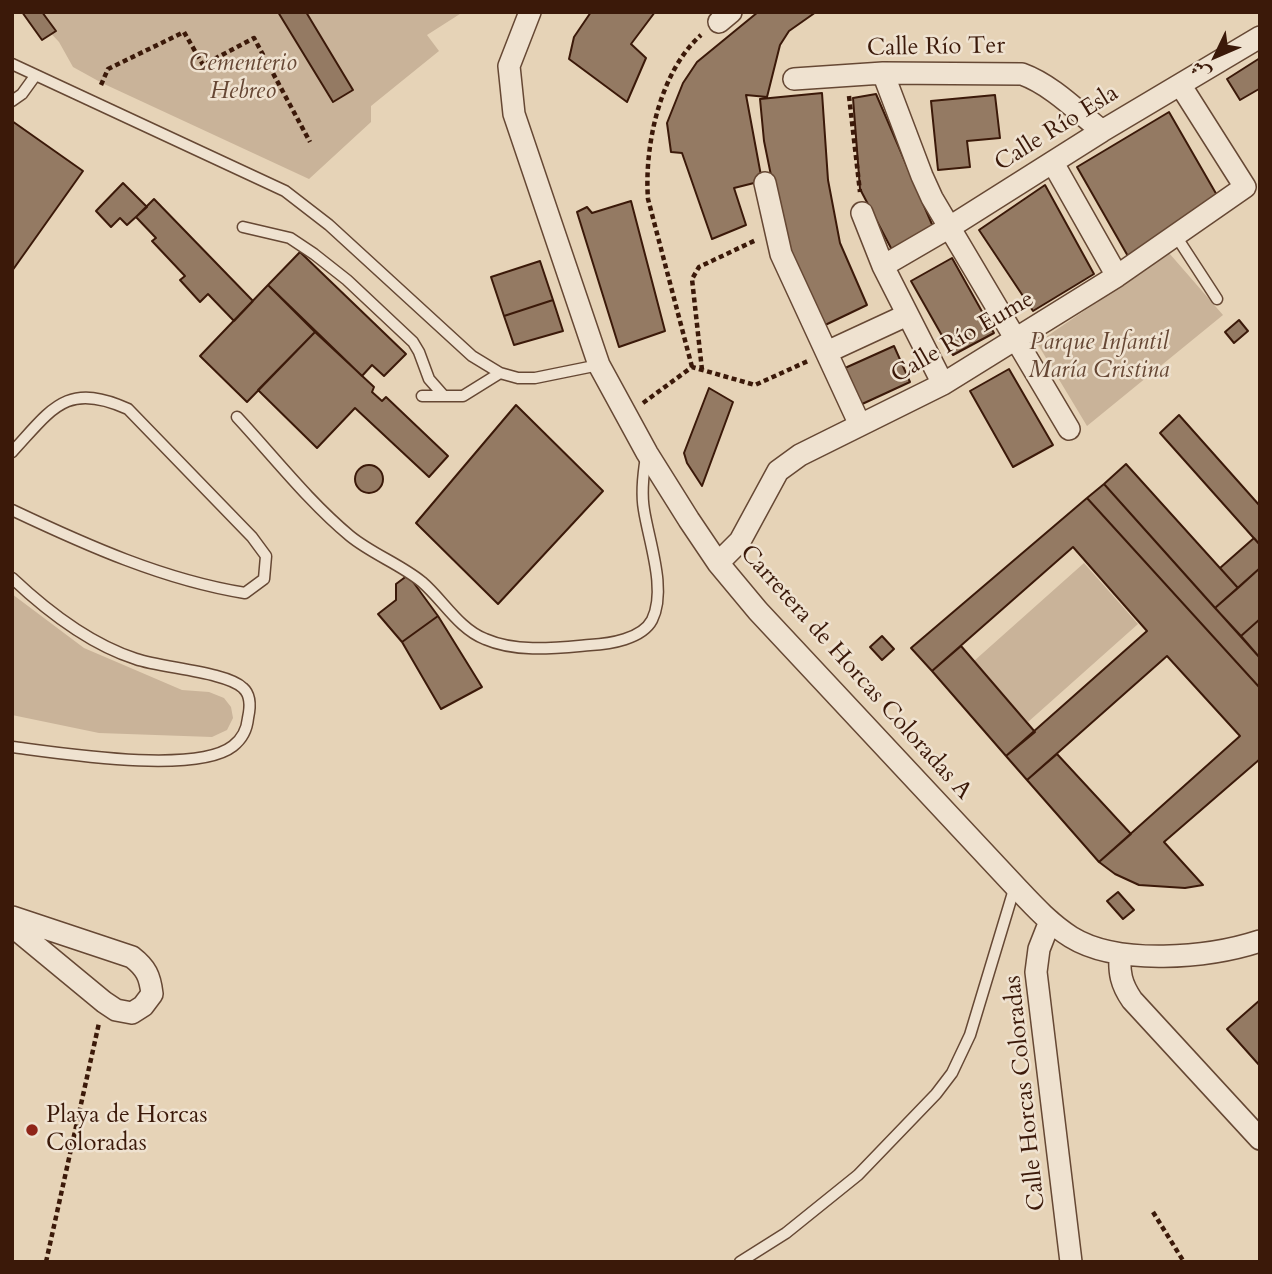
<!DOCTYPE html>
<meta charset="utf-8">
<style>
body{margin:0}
#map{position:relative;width:1272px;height:1274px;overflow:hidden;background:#e6d3b7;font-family:Cardo,Amiri,serif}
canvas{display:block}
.frame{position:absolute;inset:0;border:14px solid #3b1909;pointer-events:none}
.north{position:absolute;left:1181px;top:21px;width:70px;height:70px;-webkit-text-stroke:5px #efe2d0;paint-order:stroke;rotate:226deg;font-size:19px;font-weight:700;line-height:28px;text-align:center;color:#3b1909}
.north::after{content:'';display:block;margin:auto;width:24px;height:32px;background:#3b1909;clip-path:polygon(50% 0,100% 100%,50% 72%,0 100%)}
</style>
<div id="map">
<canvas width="1272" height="1274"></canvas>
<div class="frame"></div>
<div class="north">ش</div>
</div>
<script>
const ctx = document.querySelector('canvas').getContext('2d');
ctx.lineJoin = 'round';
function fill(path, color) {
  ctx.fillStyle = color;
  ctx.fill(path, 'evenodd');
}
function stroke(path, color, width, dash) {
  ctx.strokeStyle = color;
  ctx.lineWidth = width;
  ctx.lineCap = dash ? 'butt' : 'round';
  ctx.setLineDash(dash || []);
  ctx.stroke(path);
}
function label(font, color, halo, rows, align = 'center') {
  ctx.font = font + ' Cardo,serif';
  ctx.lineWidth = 5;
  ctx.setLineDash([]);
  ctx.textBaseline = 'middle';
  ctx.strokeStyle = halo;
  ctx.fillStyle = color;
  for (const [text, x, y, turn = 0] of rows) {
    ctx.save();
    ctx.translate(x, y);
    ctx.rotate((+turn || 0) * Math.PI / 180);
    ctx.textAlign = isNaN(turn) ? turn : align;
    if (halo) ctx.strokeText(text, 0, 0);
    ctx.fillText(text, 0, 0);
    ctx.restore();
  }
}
const green = new Path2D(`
 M31,12H463L427,35L439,51L371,106V122L309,179L102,83L73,67L59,42Z
 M1169,253L1223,315L1087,426L1037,343Z
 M1084,563L1138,624L1028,722L974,661Z
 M12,594L84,648L182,690L209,692L224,698L231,707L233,718L227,730L212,737L99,733L12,715Z`);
const building = new Path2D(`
 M22,12H42L56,31L42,40Z
 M278,12H306L353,90L333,102Z
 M591,12H655L631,44L646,58L627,102L569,59L574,37Z
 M758,12H816L789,31L780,45L767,97L746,95L762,181L734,188L746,225L712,239L682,153L671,152L667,123L683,83L697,62Z
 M1260,58V90L1259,89L1240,100L1227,79Z
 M822,93L828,180L840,243L867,305L821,327L788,259L764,141L760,99Z
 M876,94L934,229L892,250L860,189L853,98Z
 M995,95L1000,138L967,141L970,167L938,170L931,101Z
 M1169,112L1218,197L1129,258L1077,167Z
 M12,121L83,171L12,271Z
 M123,183L147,207L127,225L120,218L111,227L96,211Z
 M1045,185L1094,274L1033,311L979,230Z
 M154,199L253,301L234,321L208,294L200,302L180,280L185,276L152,241L156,238L136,217Z
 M631,201L665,331L619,347L577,212L587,207L592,213Z
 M300,252L406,354L384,376L372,365L362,376L268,285Z
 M952,258L994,333L953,355L911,281Z
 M540,261L553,300L504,316L491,277Z
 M268,285L315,332L247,402L200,356Z
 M553,300L563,331L514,345L504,316Z
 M1239,320L1248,331L1234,343L1225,332Z
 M315,332L374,387L372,392L382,401L386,397L448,456L429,477L355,408L317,448L258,390Z
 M894,346L910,382L860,405L845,368Z
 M1009,369L1053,445L1013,467L970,391Z
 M709,388L733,402L702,486L687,463L684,453Z
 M516,405L603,491L498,604L416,523Z
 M1179,415L1260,506V545L1160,433Z
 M1126,464L1238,588L1215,608L1104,484Z
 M355 479a14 14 0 1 1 28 0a14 14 0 1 1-28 0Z
 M1104,484L1260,658V688L1087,498Z
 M1087,498L1260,688V759L1164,842L1203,885L1185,888L1139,885L1115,874L1099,862L1240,736L1167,656L1027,780L1006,756L1147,631L1073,547L932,671L911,648Z
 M1254,538L1260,545V568L1238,588L1220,568Z
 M1260,568V619L1241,636L1215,608Z
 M408,575L438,616L402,642L378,614L396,600V584Z
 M438,616L482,687L441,709L402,642Z
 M1260,619V658L1241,636Z
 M882,636L894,649L882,660L870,647Z
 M961,646L1035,732L1006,756L932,671Z
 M1057,754L1131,834L1099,862L1027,780Z
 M1118,892L1134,910L1123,919L1107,901Z
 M1260,1000V1066L1227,1029Z`);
const path = new Path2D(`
 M101,85L108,69L184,32L203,65L254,38L310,142
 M849,96L860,192
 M692,367L648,199C644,146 660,71 701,35
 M702,370L692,279L699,267L756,240
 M643,403L692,367L755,385L808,361
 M1153,1212L1184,1262
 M46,1262L99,1023`);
const lane = new Path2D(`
 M12,64L285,191L329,225L472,356L500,373L518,378H535L599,365
 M12,101L22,94L35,76
 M243,227L290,238L314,254L347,280L413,342L419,352L429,379L444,396
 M1176,236L1217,299
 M422,396H463L500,373
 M237,417C274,457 309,502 350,536C372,554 400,564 422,582C443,600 459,629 485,639C517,653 556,648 590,645C610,644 642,639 652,620C667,590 649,542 644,510C641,493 643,475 646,457
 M12,452C52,409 66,381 128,409L252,537L266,556L264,579L245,593C164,580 86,545 12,510
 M12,578C47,611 89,644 136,659C162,668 227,672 243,688C251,695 250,709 248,718C247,729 242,739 233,746C196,775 59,753 12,747
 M740,1262L786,1233L858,1175L936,1094L952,1073L970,1035L1015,886`);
const street = new Path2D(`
 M530,12L509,66L514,114L599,365L647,453L689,520L718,563L758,611L1015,886C1032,904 1049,923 1071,937C1118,966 1208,958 1260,941
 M719,22L731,12
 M883,73L922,176L932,198L1069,429
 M794,79L883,73L1022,74C1052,85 1077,111 1102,131
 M1053,163L1117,276
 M765,183L781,254L860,425
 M862,213L883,266L943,384
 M883,266L950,227L1102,131L1260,37
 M827,352L907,315
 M718,563L740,541L778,471L800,455L943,384L1117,276L1245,187L1181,86
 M12,917L132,957C146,968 150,976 152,994L143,1006L132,1013L116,1010L104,1002L12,926
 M1050,921L1039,949L1036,972L1071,1262
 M1120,954C1119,973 1121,984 1132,1000L1260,1139`);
const markers = [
 [32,1130,7,"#8f2418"]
];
const streetNames = [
 ["Calle Río Ter",936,48,-1],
 ["Calle Río Esla",1057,129,-32],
 ["Calle Río Eume",963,338,-30],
 ["Carretera de Horcas Coloradas A",855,673,48],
 ["Calle Horcas Coloradas",1026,1093,-96]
];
const parkNames = [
 ["Cementerio",243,64],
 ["Hebreo",243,92],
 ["Parque Infantil",1099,343],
 ["María Cristina",1099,371]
];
const poiNames = [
 ["Playa de Horcas",46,1116],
 ["Coloradas",46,1144]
];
fill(green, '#c9b399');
fill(building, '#947a63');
stroke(building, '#3b1909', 2);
stroke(lane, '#664834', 13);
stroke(street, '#664834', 24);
stroke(path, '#3b1909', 4.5, [5, 3.5]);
stroke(lane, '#efe2d0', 10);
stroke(street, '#efe2d0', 21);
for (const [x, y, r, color] of markers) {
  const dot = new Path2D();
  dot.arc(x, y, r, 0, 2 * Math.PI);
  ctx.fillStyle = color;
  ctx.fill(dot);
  stroke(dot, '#efe2d0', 2.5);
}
label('24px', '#3b1909', '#efe2d0', streetNames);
label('italic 24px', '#664734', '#efe2d0', parkNames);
label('24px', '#3b1909', '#efe2d0', poiNames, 'left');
</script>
